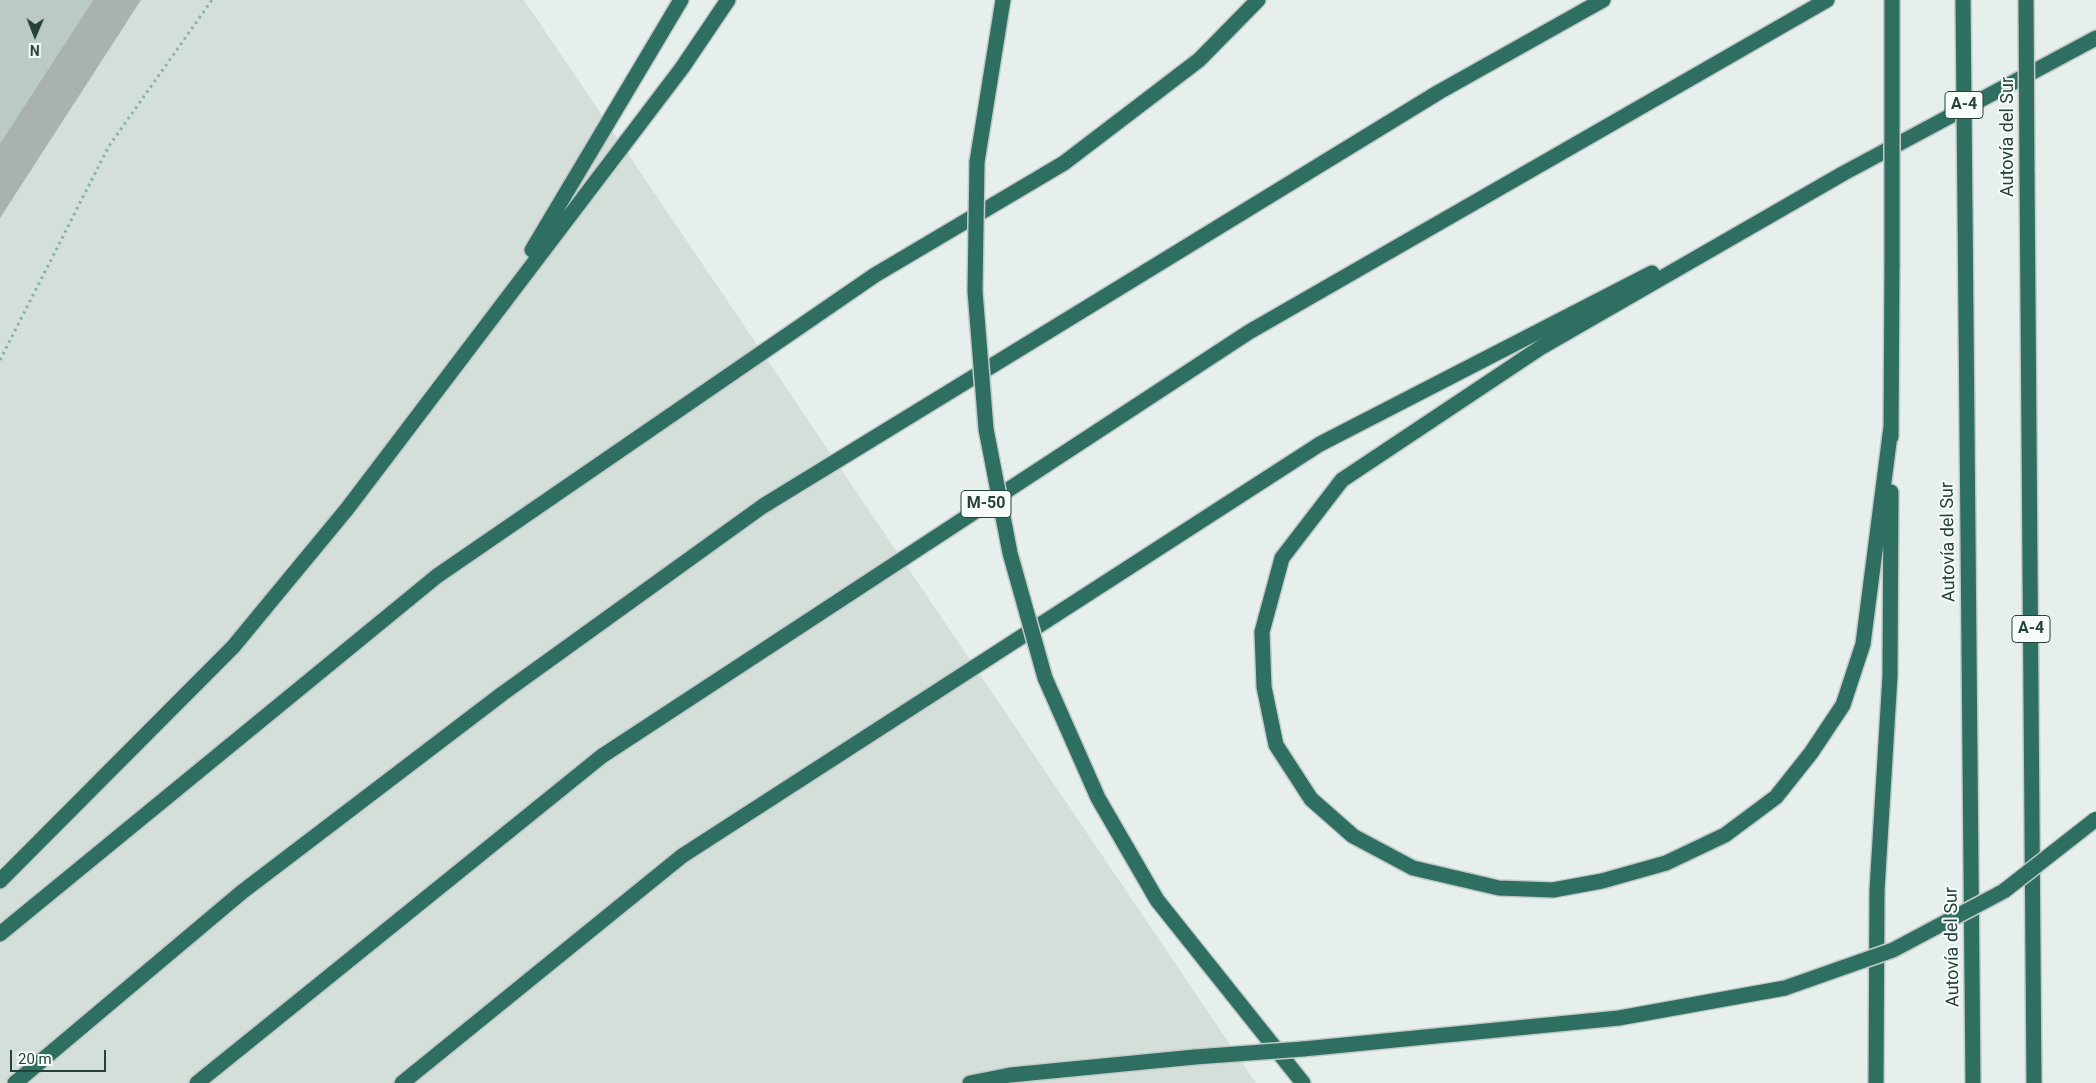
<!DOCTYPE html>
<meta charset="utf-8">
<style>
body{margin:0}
#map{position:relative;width:2096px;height:1083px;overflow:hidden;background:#e6efeb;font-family:Roboto,sans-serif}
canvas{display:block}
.north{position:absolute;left:10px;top:10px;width:50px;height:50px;-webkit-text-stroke:4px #f7fbf9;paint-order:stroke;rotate:181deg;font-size:14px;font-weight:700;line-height:20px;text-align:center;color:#24423a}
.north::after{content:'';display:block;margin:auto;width:18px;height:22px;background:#24423a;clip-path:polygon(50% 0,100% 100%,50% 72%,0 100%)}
.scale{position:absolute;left:10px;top:1050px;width:96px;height:22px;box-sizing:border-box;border:2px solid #24423a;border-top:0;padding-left:6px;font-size:15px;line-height:18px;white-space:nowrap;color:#24423a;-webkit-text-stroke:4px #f7fbf9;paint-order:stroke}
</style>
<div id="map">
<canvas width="2096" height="1083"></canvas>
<div class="north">N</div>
<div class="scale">20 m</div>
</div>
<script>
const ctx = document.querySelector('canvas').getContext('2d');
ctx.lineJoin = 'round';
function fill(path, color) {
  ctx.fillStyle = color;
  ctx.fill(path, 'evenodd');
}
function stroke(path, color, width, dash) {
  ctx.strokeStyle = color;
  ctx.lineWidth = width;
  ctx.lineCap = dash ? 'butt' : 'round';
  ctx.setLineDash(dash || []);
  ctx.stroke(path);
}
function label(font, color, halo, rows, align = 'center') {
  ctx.font = font + ' Roboto,sans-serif';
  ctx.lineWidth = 4;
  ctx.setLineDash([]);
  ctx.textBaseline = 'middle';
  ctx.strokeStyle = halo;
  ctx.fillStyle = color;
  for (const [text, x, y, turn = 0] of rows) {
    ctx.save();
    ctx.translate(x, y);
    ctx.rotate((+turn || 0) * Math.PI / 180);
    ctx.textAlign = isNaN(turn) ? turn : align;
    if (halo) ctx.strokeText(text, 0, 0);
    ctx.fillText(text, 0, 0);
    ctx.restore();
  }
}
const built = new Path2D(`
 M0,0H524L1256,1083H0Z`);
const shadow = new Path2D(`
 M0,0H141L0,218Z`);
const building = new Path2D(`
 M0,0H93L0,143Z`);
const path = new Path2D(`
 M0,360L109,146L212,0`);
const highway = new Path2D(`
 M977,162L1003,0
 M2027,174L2034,1083
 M1965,210L1973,1083
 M532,250L681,0
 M1891,427L1863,644L1843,705L1811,753L1776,797L1725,835L1666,863L1602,881L1553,890L1499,888L1413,868L1353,836L1311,799L1276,745L1264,687L1262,632L1282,558L1342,480L1540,348L1844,173L2096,38
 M1891,437L1892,264
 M1045,678L1098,798L1157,900L1303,1083
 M0,881L233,647L347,509L682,68L728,0
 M0,934L437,576L875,275L1064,163L1199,60L1258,0
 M1303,1049L1619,1018L1785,988
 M15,1083L242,892L502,694L763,506L1439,92L1603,0
 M197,1083L602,756L1249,332L1827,0
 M402,1083L682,856L1320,444L1652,273
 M970,1083L1010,1075L1195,1057
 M1876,1083L1877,890L1890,676L1891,492`);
const highwayBridge = new Path2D(`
 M1963,0L1965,210
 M2026,0L2027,174
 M977,162L975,291L986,429L1010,553L1045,678
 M1892,264V0
 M1785,988L1893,950L2004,891L2096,819
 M1195,1057L1303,1049`);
const shields = [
 [1964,105,38],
 [986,504,50],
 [2031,629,38]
];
const shieldNames = [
 ["A-4",1964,105],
 ["M-50",986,504],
 ["A-4",2031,629]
];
const streetNames = [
 ["Autovía del Sur",2008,137,-90],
 ["Autovía del Sur",1949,542,-91],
 ["Autovía del Sur",1953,947,-91]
];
fill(built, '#d4dfda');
fill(shadow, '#0003');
fill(building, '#bbcac4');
stroke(building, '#b8c9c2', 1);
stroke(highway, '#c2cac8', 18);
stroke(path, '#86b3a5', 3, [2.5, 4]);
stroke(highway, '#2f6f62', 15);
stroke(highwayBridge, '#c2cac8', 18, []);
stroke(highwayBridge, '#2f6f62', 15);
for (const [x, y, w] of shields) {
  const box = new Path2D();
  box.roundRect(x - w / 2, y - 13.5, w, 27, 4);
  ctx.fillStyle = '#f7fbf9';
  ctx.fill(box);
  stroke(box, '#24423a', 1);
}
label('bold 16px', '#24423a', null, shieldNames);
label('18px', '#24423a', '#f7fbf9', streetNames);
</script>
